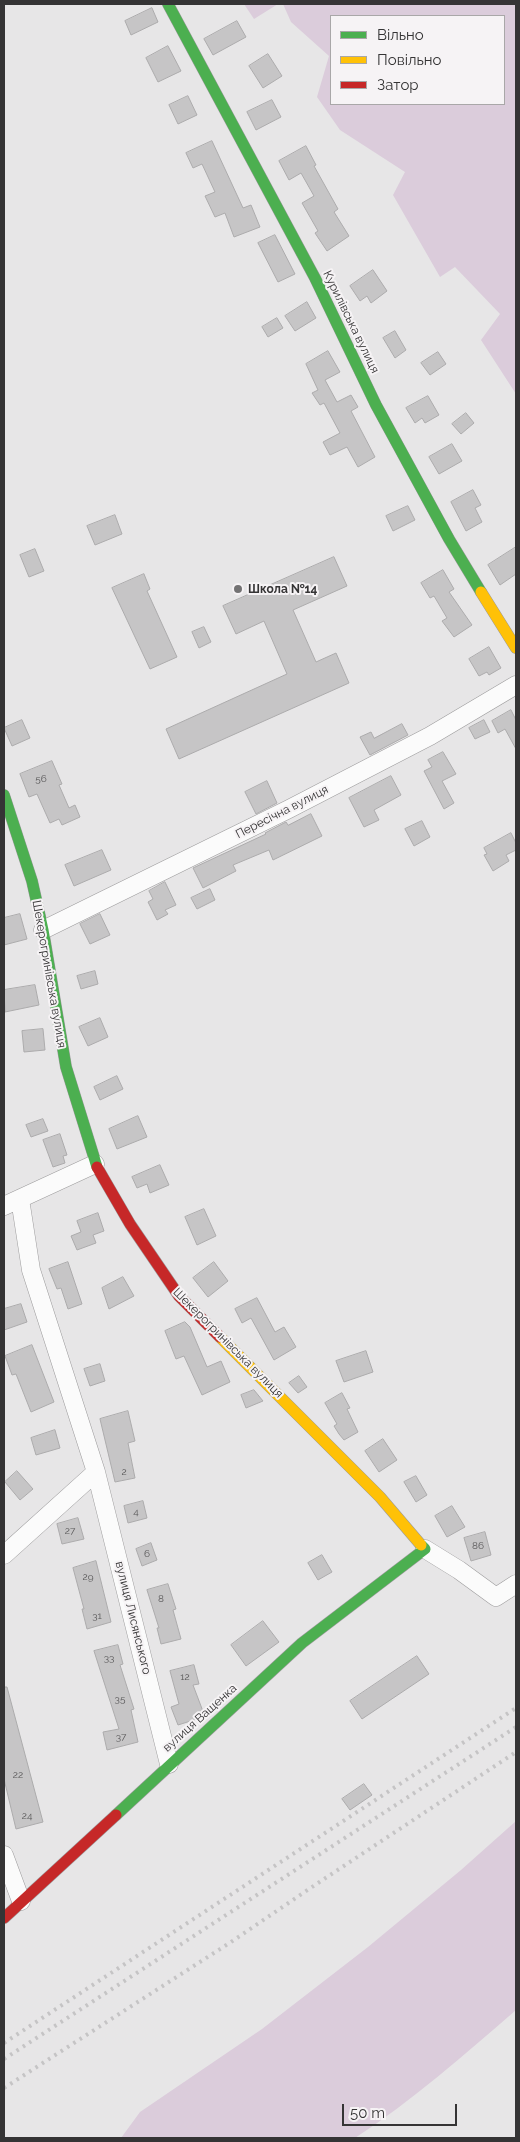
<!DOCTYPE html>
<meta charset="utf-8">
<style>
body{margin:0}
#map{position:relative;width:520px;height:2142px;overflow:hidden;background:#e7e6e7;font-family:Raleway,sans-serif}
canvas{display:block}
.frame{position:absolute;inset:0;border:5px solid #353435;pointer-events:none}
.legend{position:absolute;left:330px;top:15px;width:175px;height:90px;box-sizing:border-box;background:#f6f3f5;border:1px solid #a9a7a8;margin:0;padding:6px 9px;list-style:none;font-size:15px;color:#353435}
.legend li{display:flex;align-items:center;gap:10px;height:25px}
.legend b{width:25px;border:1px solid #a9a7a8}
.scale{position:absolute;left:342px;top:2104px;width:115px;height:22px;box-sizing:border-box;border:2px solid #353435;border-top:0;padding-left:6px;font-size:15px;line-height:18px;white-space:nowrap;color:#353435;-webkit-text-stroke:4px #f6f3f5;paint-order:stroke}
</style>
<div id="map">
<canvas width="520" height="2142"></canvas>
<div class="frame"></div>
<ul class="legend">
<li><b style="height:6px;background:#4caf50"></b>Вільно</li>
<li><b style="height:6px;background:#ffc107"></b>Повільно</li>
<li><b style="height:6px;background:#c62828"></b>Затор</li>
</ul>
<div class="scale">50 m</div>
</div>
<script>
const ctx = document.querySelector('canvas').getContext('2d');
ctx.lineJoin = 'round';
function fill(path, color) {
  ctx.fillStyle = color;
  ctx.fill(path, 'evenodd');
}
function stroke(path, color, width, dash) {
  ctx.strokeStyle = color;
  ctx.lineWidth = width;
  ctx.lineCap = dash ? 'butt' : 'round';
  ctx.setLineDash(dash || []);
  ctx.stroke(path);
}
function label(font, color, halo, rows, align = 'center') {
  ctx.font = font + ' Raleway,sans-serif';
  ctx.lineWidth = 4;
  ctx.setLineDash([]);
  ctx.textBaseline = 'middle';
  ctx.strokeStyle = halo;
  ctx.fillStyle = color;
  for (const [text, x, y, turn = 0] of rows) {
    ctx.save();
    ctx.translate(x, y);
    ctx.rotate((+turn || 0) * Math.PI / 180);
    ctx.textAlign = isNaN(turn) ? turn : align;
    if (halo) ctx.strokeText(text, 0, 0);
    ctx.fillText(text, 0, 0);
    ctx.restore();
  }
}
const green = new Path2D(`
 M244,4H278L254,19Z
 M283,4H516V394L481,340L500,314L455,267L440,277L393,195L405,172L340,130L317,97L329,56L291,22ZM331,16H504V104H331Z
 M516,1821V2010C464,2055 412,2101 355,2138H121L140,2112L262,2029L368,1947L461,1870Z`);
const building = new Path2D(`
 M152,8L158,22L131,35L125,21Z
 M237,21L246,37L213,55L204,39Z
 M168,46L181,71L158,82L146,58Z
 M268,54L282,76L263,88L249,66Z
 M188,96L197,115L178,124L169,105Z
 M272,100L281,117L256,130L247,112Z
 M212,141L243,208L251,205L260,227L234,237L225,213L215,217L205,196L215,192L202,164L193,168L186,153Z
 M306,146L316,165L314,166L338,209L334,212L349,236L327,251L315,233L318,231L302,203L314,196L301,173L289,180L279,161Z
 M275,235L295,274L278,282L258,243Z
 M373,270L387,291L371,303L367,296L360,301L350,286Z
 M307,302L316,318L295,331L285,316Z
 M277,318L283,328L268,337L262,327Z
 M395,331L406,350L395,358L383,338Z
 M328,351L340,372L325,380L337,402L351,395L358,407L351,411L375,457L358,467L347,447L330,455L323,442L340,433L324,403L320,405L312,393L318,390L306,364Z
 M438,352L446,364L430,375L421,363Z
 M428,396L439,415L425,423L422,418L415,423L406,408Z
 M466,413L474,423L461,434L452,424Z
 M452,444L462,461L439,474L429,457Z
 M473,490L481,505L475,508L482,522L466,531L451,502Z
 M408,506L415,520L393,531L386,516Z
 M115,515L122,534L95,545L87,526Z
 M516,547V574L500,585L488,565Z
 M35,549L44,571L29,577L20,555Z
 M334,557L347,586L293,610L316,662L336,653L349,683L179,759L166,729L287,674L264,621L236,634L223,606Z
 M443,570L454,589L449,592L472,625L454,637L442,621L447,618L434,596L430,598L421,583Z
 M144,574L150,589L147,591L177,657L150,669L112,588Z
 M204,627L211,642L199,648L192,632Z
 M489,647L501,668L489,675L487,672L479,676L469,659Z
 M511,710L516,720V749L505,729L498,733L492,721Z
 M22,720L30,738L12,746L4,728Z
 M484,720L490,732L475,739L469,728Z
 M402,724L408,735L370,755L360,737L371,732L374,738Z
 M443,752L456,774L442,781L454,803L444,809L424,771L432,767L428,760Z
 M52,761L62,784L59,785L69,808L75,805L80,817L62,825L59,819L50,823L37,794L29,797L20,774Z
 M391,776L401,795L374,810L379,820L364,827L349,798Z
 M267,781L277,803L256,814L245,792Z
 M311,814L322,836L273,860L269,850L233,865L236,871L203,888L193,868L266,834L265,833L286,822L288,825Z
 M422,821L430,837L414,846L405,829Z
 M511,833L516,843V850L506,855L509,861L493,871L484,855L487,854L484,848Z
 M102,850L111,870L74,886L65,865Z
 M165,882L176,905L165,910L168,914L157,920L148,902L153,899L149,891Z
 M210,889L215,900L197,909L191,898Z
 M20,914L27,939L4,945V918Z
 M100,914L110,935L90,944L80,924Z
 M95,971L98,984L81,989L77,976Z
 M35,985L39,1005L5,1012L4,990Z
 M100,1018L108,1037L88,1046L79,1027Z
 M43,1029L45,1050L24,1052L22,1031Z
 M117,1076L123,1089L100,1100L94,1087Z
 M138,1116L147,1137L117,1149L109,1129Z
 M43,1119L48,1131L31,1137L26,1125Z
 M60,1134L67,1155L63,1156L65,1163L53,1167L43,1140Z
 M160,1165L169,1185L150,1193L147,1184L137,1188L132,1177Z
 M204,1209L216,1236L197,1245L185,1217Z
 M98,1213L104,1231L93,1235L96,1243L77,1250L71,1236L81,1232L77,1221Z
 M68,1262L82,1304L68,1309L61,1288L57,1289L49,1269Z
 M214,1262L228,1281L208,1297L193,1278Z
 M123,1277L134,1296L109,1309L102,1288Z
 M257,1298L275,1332L284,1327L296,1347L274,1360L251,1318L242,1323L235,1309Z
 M21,1304L27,1322L4,1330V1309Z
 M185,1322L190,1327L207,1367L221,1361L230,1382L202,1395L184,1356L176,1359L165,1331Z
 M32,1345L54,1402L31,1412L16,1374L12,1375L5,1356Z
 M366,1351L373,1372L344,1382L336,1361Z
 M100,1364L105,1381L90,1386L84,1369Z
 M299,1376L307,1387L298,1393L289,1383Z
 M254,1390L263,1401L246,1408L241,1395Z
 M342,1393L350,1408L347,1409L358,1432L344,1440L339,1434L334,1426L337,1424L325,1403Z
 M128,1411L135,1441L128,1443L135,1478L115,1482L100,1419Z
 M55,1430L60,1448L36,1455L31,1438Z
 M383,1439L397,1460L379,1472L365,1451Z
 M17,1471L33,1489L20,1500L5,1482Z
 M416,1476L427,1495L416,1502L404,1482Z
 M143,1501L147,1518L128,1523L124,1506Z
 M452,1506L465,1527L447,1537L435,1516Z
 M78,1518L84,1539L62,1544L57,1524Z
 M485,1532L491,1555L471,1561L464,1538Z
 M151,1543L157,1560L142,1566L136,1549Z
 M322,1555L332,1572L318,1580L308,1563Z
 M96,1561L111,1622L87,1629L82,1609H84L73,1568Z
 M168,1584L176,1609L173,1610L181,1639L161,1644L157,1628H159L147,1590Z
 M263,1621L279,1642L246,1666L231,1645Z
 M118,1645L123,1664L120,1665L134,1709L131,1710L138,1742L107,1750L103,1732L119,1729L94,1651Z
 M417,1656L429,1674L362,1719L350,1701Z
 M194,1665L199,1684L193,1685L204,1714L200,1718L178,1725L171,1707L179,1704L170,1671Z
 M4,1687H7L43,1822L16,1829L4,1779Z
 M364,1784L372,1795L350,1810L342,1799Z`);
const street = new Path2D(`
 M43,930L289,809L430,736L516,685
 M20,1199L31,1270L96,1472L169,1764
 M4,1206L95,1164
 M425,1549L459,1570L496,1597L516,1584
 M4,1555L96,1472
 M4,1855L21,1901`);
const fast = new Path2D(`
 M168,4L315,278L376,405L449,539L481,592
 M4,795L32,881L43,930L66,1067L97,1167
 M116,1815L302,1643L425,1549L421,1545`);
const slow = new Path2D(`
 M481,592L516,648
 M220,1337L380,1497L421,1545`);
const jam = new Path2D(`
 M97,1167L130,1224L179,1296L220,1337
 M4,1918L116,1815`);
const rail = new Path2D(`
 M4,2043L516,1708
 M4,2059L516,1727
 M4,2088L231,1942L309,1889L516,1752`);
const markers = [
 [238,589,5,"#737273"]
];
const numberNames = [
 ["56",41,779],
 ["2",124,1472],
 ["4",136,1512],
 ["27",70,1531],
 ["86",478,1546],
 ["6",147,1554],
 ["29",88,1577],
 ["8",161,1599],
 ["31",97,1616],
 ["33",109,1658],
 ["12",185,1677],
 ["35",120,1699],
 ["37",121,1737],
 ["22",18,1775],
 ["24",27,1816]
];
const streetNames = [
 ["Курилівська вулиця",351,322,64],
 ["Пересічна вулиця",282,812,-27],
 ["Шекерогринівська вулиця",49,974,80],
 ["Шекерогринівська вулиця",228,1343,45],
 ["вулиця Лисянського",133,1618,76],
 ["вулиця Ващенка",200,1718,-42]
];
const poiNames = [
 ["Школа №14",248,589]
];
fill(green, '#dbccdb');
fill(building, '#c6c5c6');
stroke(building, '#acabac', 1);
stroke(street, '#9c9b9c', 19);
stroke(fast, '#9c9b9c', 12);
stroke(slow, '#9c9b9c', 12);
stroke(jam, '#9c9b9c', 12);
stroke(street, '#fbfbfb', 18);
stroke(fast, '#4caf50', 11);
stroke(slow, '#ffc107', 11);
stroke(jam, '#c62828', 11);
stroke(rail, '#c5c4c5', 4, [2.5, 5]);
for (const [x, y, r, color] of markers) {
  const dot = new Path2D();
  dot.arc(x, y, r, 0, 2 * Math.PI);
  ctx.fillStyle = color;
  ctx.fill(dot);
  stroke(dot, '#f6f3f5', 2);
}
label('10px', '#595859', null, numberNames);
label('12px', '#353435', '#f6f3f5', streetNames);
label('bold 12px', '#353435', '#f6f3f5', poiNames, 'left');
</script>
